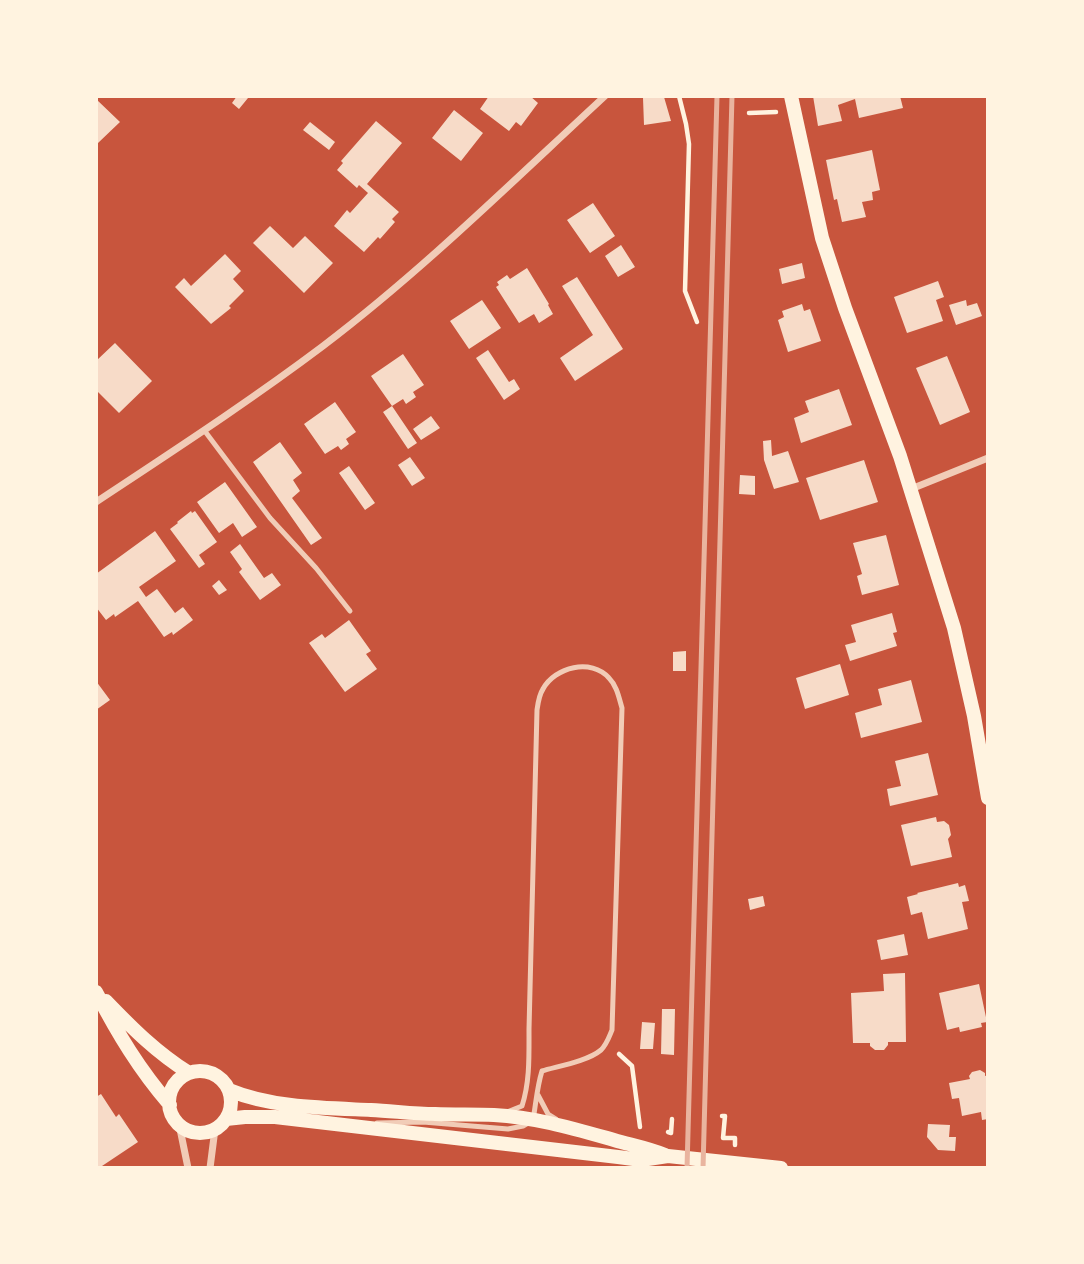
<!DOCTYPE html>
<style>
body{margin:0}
#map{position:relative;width:1084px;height:1264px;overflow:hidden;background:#c8553d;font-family:Figtree,sans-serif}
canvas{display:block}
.frame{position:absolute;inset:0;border:98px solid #fff3e0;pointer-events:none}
</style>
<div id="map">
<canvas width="1084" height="1264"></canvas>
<div class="frame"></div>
</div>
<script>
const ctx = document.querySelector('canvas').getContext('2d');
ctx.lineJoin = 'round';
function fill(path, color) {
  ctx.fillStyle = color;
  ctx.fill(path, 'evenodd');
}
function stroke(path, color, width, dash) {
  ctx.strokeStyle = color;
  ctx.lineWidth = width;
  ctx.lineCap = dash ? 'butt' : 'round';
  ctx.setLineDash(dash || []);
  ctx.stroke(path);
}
const building = new Path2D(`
 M237,96H245L248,98L239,109L232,103Z
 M489,96H530L538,103L521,126L516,122L509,131L480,109Z
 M813,96H900L903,108L859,118L855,99L838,105L842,121L818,126Z
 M664,97L671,121L644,125L643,98Z
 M96,99L120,122L98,143L96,140Z
 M454,110L483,133L461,161L432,138Z
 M376,121L402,143L367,184L399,212L392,219L395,222L380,239L378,237L364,252L334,226L347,210L350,213L368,193L359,185L357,188L337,170L343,163L341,161Z
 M310,122L335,142L329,150L303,130Z
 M872,150L880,190L872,192L873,200L862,202L866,217L842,222L837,199L834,200L826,160Z
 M593,203L615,236L590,253L567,220Z
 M270,226L293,248L305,236L333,263L304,293L253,243Z
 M621,245L635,267L618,277L605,256Z
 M225,254L241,271L233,279L244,291L229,306L231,308L211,324L175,287L184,278L191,286Z
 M802,263L805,278L782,284L779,269Z
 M527,268L549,304L548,305L553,314L539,323L534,314L519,323L496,287L499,285L497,282L507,275L510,279Z
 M577,277L623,349L575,381L560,358L593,335L562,286Z
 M938,281L944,297L936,300L943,321L907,333L894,297Z
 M482,300L501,328L469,349L450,321Z
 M966,300L967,306L977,303L982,316L956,325L949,305Z
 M802,304L804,311L810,309L821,341L788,352L778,320L784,317L782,311Z
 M115,343L152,381L119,413L96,390V361Z
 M488,350L509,382L514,379L520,389L504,400L476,358Z
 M403,354L424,385L413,392L416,397L406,404L403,399L392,406L371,376Z
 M947,356L970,412L940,425L916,368Z
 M839,389L852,425L801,443L794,418L809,412L805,401Z
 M335,402L356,432L346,439L349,444L341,450L338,446L325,454L304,424Z
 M392,406L417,443L408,449L383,412Z
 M431,416L440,428L421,440L413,429Z
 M771,440L772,456L788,451L799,482L774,489L764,460L763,441Z
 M280,442L302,473L293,480L300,491L292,498L322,538L311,545L253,462Z
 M410,457L425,478L412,486L398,465Z
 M864,460L878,502L820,520L806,478Z
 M349,466L375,503L365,510L339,473Z
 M740,475L755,476V495L739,494Z
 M225,482L257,527L242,537L233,523L219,533L197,502Z
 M191,511L192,513L195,511L217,542L199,555L205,564L199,568L170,529L178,523L177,522Z
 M155,531L176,561L139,587L146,597L157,589L175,613L183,607L193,620L173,635L172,632L164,637L138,601L115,617L114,614L106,620L96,607V574Z
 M886,535L899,585L862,595L857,576L862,574L853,543Z
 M240,544L264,578L272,573L281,585L260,600L239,572L242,569L230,552Z
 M219,580L227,590L219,595L212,586Z
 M892,613L897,632L893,633L897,646L850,661L845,645L856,642L851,625Z
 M349,620L371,651L366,654L377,669L345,692L309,643L322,634L325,638Z
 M686,651V671H673V652Z
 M840,664L849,695L805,709L796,678Z
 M911,680L922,722L861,738L855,713L882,705L878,689Z
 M96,681L110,700L96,710Z
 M928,753L938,795L890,806L887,789L901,786L895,761Z
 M936,817L937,822L944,821L949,825L951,835L948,839L952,857L911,866L901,825Z
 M958,883L959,887L965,885L969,901L962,902L968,929L928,939L922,912L911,915L907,897L918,894L917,893Z
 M763,896L765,906L750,910L748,899Z
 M904,934L908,955L881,960L877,940Z
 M905,973L906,1042H888V1045L884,1050H875L870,1046V1043H853L851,993L884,991L883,974Z
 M979,984L987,1022L981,1023L982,1027L960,1032L959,1027L947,1030L939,993Z
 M662,1009H675L674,1055L661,1054Z
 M642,1022L655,1023L653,1049H640Z
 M980,1070L985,1073V1076L988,1075V1119L982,1120L981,1112L962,1116L959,1098L952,1099L949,1083L970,1079L969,1076L972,1072Z
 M101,1094L116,1117L119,1114L138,1142L99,1168H96V1097Z
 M928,1124L950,1125L949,1137H956L955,1151L938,1150L927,1137Z`);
const path = new Path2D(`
 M679,96L686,124L689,144L685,291L697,322
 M749,113L776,112
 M619,1054L632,1066L640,1127
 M722,1116H725L723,1138H735V1145
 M668,1132L671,1133L672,1119`);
const service = new Path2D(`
 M204,430L270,518L316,568L350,611
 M538,1095L548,1114L556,1119
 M377,1123L423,1122L508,1129L523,1126L533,1120C536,1103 537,1087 542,1071C559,1066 588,1061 601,1050C607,1044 609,1037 612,1030L622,708C619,698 617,686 609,678C591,658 555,667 543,689C539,695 538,703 537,710L529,1029C529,1056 530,1081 522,1106L507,1112`);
const minor = new Path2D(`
 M911,489L988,458
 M96,502C173,451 250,401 323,346C423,270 513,181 605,96
 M179,1124L188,1168
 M210,1168L215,1129`);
const secondary = new Path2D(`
 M791,96L822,238L845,308L900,456L954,628L974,716L988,798
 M96,992C118,1034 139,1069 170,1105
 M106,1001C133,1029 156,1052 189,1073
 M169 1102a31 31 0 1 1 62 0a31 31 0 1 1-62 0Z
 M229,1090C272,1108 326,1108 371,1110C393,1111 414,1114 435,1114C455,1115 474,1114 494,1115C535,1117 575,1129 614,1140C631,1145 648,1148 665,1155
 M226,1119L245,1117H275L618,1157L641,1160L668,1156L781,1168`);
const rail = new Path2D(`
 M687,1168L717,96
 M703,1168L732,96`);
fill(building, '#f7dbc8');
stroke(path, '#fff3e0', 4.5);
stroke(service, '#f1ccb7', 5);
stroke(minor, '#f1ccb7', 7);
stroke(secondary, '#fff3e0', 14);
stroke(rail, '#e9b49f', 5);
</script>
